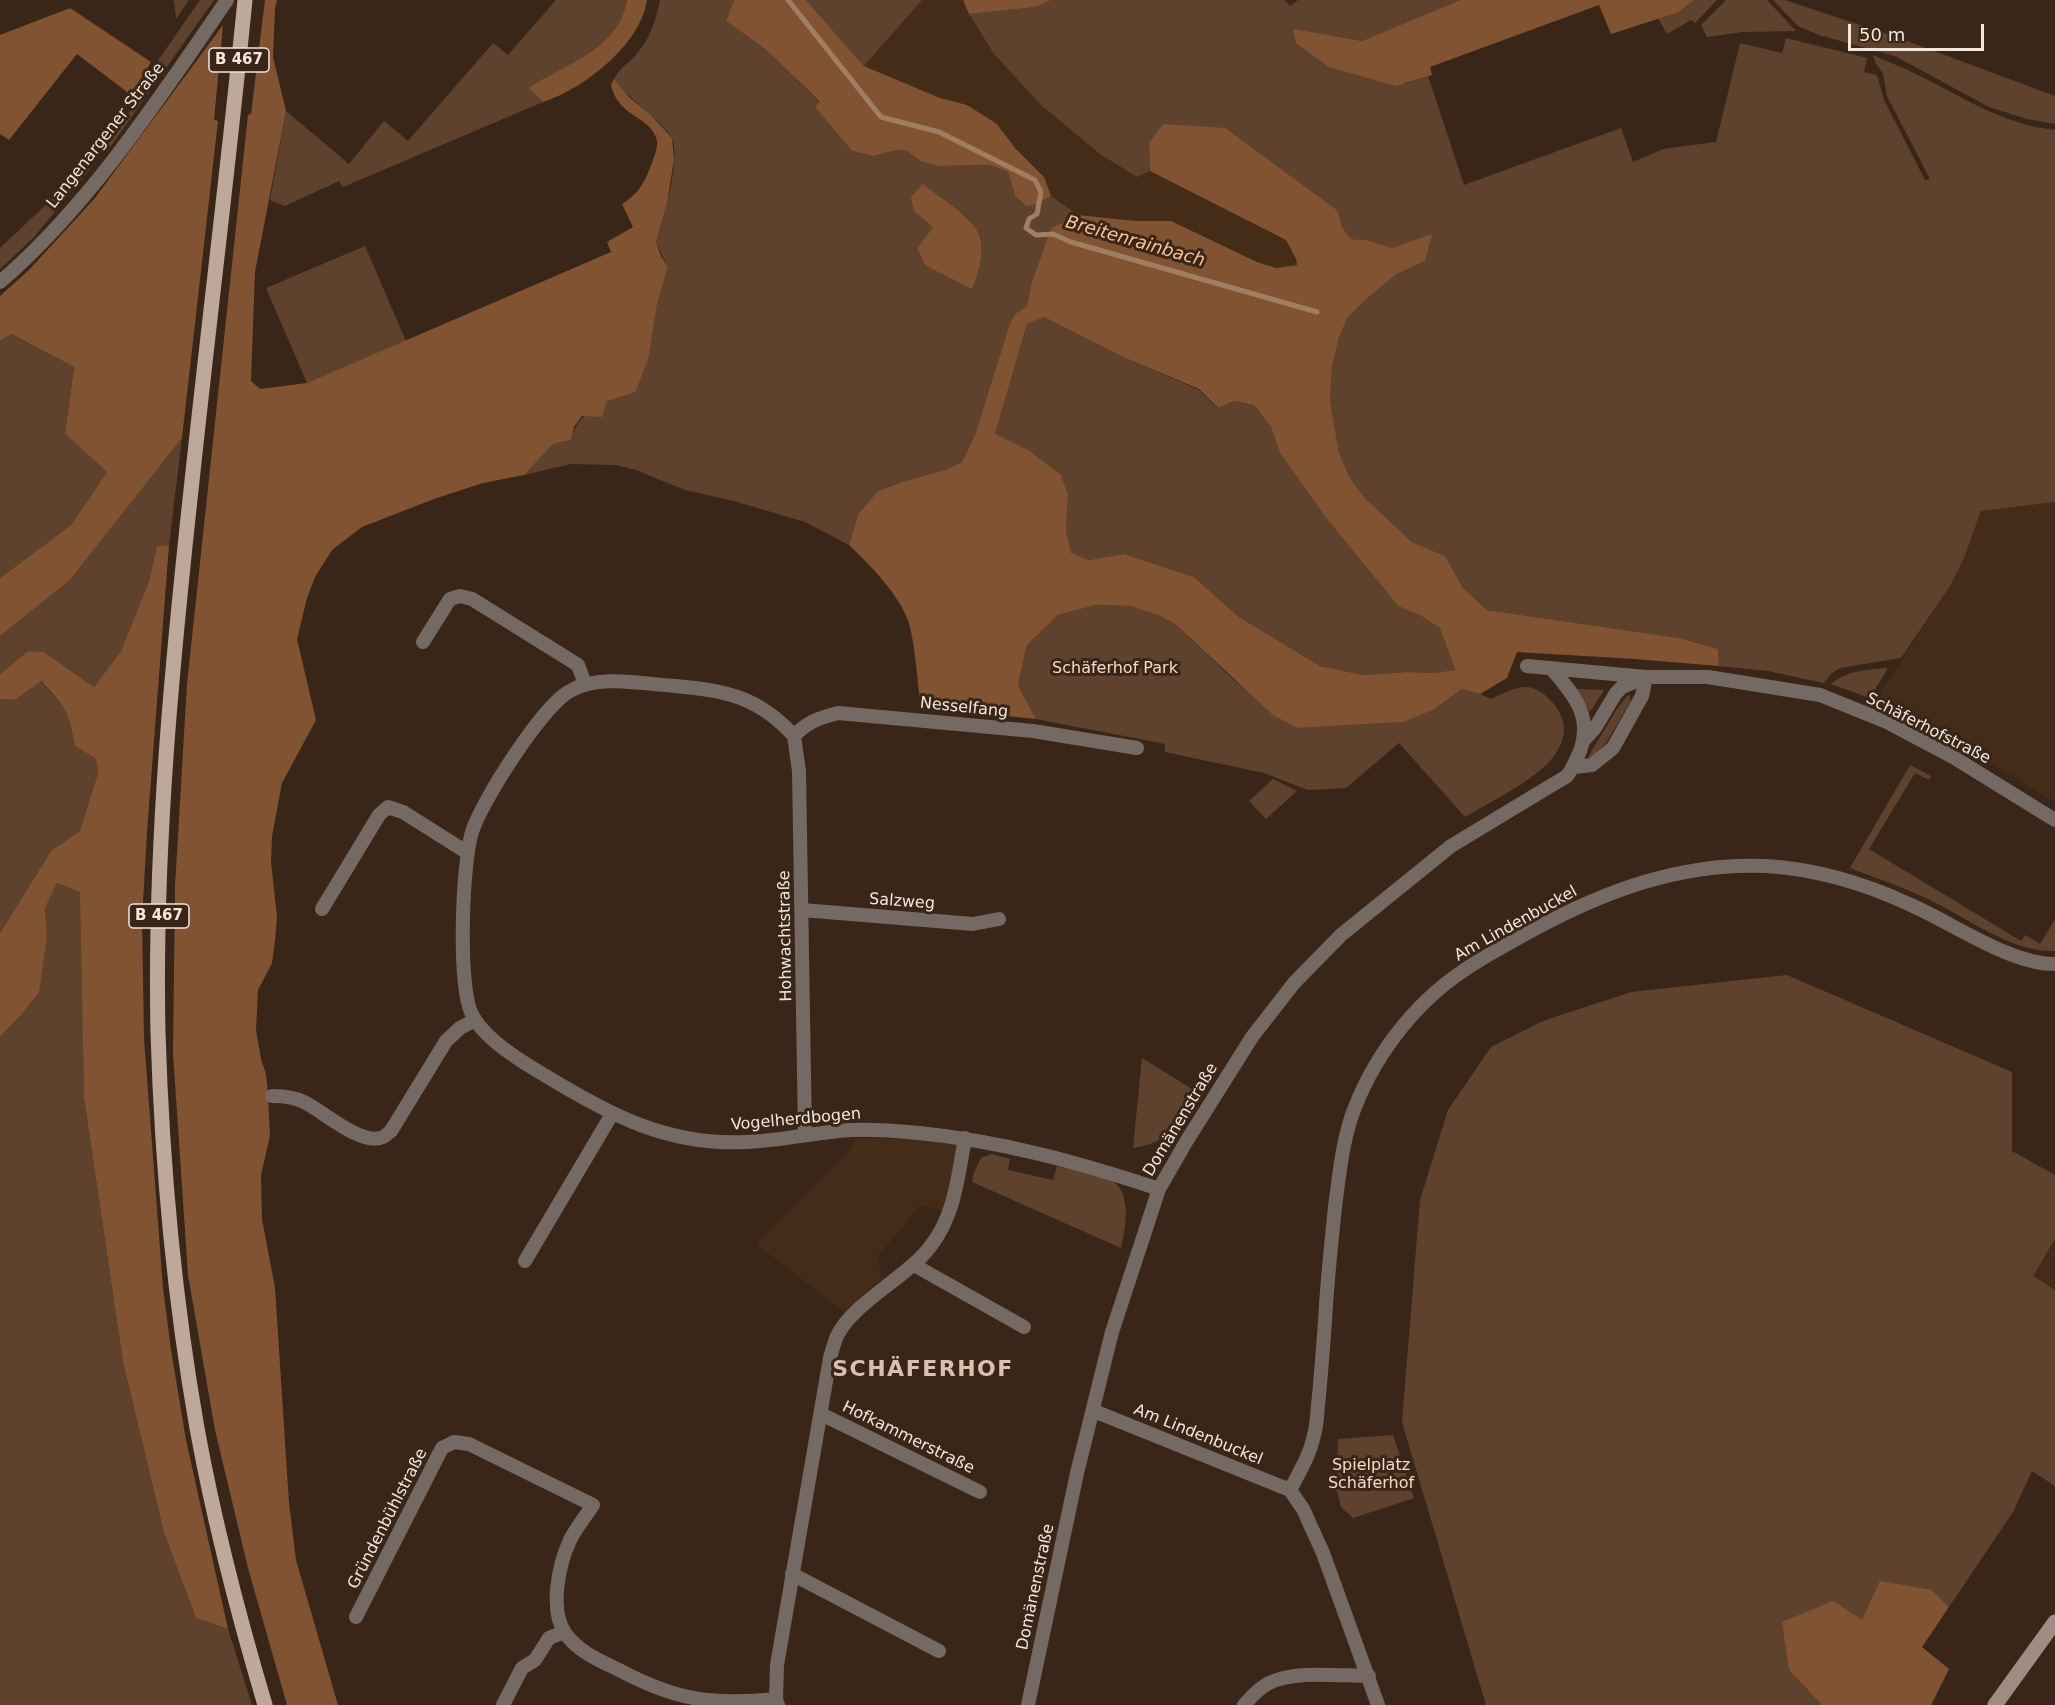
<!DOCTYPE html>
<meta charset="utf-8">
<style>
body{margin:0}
#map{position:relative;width:2055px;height:1705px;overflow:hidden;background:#3a2618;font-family:"DejaVu Sans",sans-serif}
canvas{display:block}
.scale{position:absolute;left:1848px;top:24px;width:136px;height:27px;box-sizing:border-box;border:3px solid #f3e6dd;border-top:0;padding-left:8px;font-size:18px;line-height:21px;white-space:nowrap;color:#f3e6dd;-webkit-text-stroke:4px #3a2618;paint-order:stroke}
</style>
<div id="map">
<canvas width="2055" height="1705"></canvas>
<div class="scale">50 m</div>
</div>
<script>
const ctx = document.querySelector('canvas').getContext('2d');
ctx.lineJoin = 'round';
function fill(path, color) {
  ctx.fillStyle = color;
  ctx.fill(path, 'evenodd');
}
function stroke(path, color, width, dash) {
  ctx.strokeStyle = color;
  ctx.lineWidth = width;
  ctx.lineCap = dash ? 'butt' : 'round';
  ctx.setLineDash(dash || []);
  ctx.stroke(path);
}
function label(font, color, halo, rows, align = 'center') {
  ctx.font = font + ' "DejaVu Sans",sans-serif';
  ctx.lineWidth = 6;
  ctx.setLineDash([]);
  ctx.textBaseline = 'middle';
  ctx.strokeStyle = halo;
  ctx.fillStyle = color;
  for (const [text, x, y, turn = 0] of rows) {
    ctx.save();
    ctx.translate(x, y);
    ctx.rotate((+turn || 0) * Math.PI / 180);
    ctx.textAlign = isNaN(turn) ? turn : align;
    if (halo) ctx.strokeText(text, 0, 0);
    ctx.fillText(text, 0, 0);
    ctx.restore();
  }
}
const built = new Path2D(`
 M922,0H963L969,14L994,54L1042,105L1100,154L1137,177L1150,171L1286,240L1296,259L1297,265L1276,268L1257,262L1171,221H1136L1078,215L1051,196L1044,177L1015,148L997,124L967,105L940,98L864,66Z
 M2055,502V803L2006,772L1933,731L1873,704L1950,586L1964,558L1980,511Z
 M856,1138L916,1139L962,1144L948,1211L920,1206L878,1256L881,1279L845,1312L756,1244L848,1153Z
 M2055,1239V1290L2033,1276Z`);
const green = new Path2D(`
 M174,0H189L176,19L174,1Z
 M200,0H214L106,153L102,149L138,100L155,65Z
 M556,0H627C618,50 566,63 530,88L543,102L343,187L339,181L285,206L270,200L286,111L349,164L384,121L408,141L493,43L508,55Z
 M660,0H734L726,21L765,49L820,103L815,107L852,151L873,156L897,150L907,151L922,162L938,166L990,165L1008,172L1015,196L1038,204L1051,196L1078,215L1051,228L1031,284L1027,306L1015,314L975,435L962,462L945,470L905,481L878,491L858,514L849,545L805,522L734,501L685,490L636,470L616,465L571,464L524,475L553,444L571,440C576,417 595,405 616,397L657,304L668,267L656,243C663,218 681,162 672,138C671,135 666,130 663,127C648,110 628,98 614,79C619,69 626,65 634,57C649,41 656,21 660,0ZM923,184C939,196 967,213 977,230C987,246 979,274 972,289L917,248L933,227Z
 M806,0H922L864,66Z
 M1050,0H1285L1290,6L1298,0H1460L1362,41L1293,30L1405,84L1428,76L1464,185L1621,128L1633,162L1663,149L1716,142L1740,43L1782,53L1786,38L1867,58L1864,72L1877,75L1884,100L1925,180L1930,179L1887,96L1883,73L1876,64L1873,55C1886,61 1899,66 1912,72C1960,95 2000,124 2055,130V502L1981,511L1964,558L1950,586L1901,658L1840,668L1832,673L1824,683L1768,671L1719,666L1718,649L1679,638L1487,610L1463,588L1445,556L1412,542L1365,498L1350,478L1339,453L1330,400L1332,367L1339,337L1348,317L1366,299L1397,274L1425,261L1366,240L1351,239L1342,227L1338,211L1149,143L1150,171L1137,177L1100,154L1041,105L994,54L969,14L1036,7Z
 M1694,0H1717L1695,23L1691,20L1667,34L1658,18L1679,12Z
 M1726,0H1767L1796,31L1742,32L1707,37L1701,25Z
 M1773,0H1785L1896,37L2055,96V124L2027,119L1989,107L1895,56L1819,35L1798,26Z
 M87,166L90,169L34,237L0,269V248Z
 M365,246L406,341L307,383L266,288Z
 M1044,317L1123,357L1199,390L1217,408L1234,401L1254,405L1271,427L1280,453L1322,512L1398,606L1421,616L1440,628L1455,670L1433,673L1407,672L1363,675L1320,666L1239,617L1194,577L1124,554L1089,560L1070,553L1066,531L1068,495L995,434L1027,324Z
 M10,334L74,367L65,434L107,472L71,525L0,578V341Z
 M182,438L169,545L157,546L149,581L121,651L94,687L44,652L28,651L0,674V636L70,580Z
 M1096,605L1131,606L1160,616L1175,624L1236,682L1298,728L1404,722L1433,710L1462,689L1480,694L1491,699C1502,694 1514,687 1526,687C1543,687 1564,711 1564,728C1565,739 1557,753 1550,761C1531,782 1490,802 1465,817L1399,743L1346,788L1308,790L1264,773L1165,752V744L1036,719L1018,685L1027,645L1058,615Z
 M1888,668L1870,698L1831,684C1848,670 1866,670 1888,668Z
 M40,681C66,708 68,710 75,746L97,759L98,773L80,831L51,851L0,933V699L15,700Z
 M1577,689L1604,690L1590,712Z
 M1628,695L1630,696V702L1606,743L1591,758L1588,757L1617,709Z
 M1910,765L1931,776L1929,780L1915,773L1869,849L2021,941L2025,935L2040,944L2055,919V951C2012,953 1966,917 1928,899C1903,887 1876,878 1850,868Z
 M1273,779L1297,791L1266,819L1249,801Z
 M57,883L81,892L84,1098L123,1362L164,1533L196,1618L228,1629L252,1705H0V1037L20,1016L47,936L45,908Z
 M1787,975L2012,1072V1151L2055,1175V1239L2033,1276L2055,1290V1486L2032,1471L2013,1512L1949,1607L1932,1590L1862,1620L1789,1670L1822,1705H1486L1402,1422L1420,1200L1448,1110L1491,1047L1543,1021L1631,992Z
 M1142,1058L1192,1089C1183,1107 1174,1131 1157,1141C1150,1145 1141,1146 1133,1148Z
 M992,1154L1010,1159L1008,1170L1053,1180L1057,1166C1073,1170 1093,1171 1108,1178C1133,1190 1126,1227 1121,1248L972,1182L974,1172L981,1158Z
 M1393,1435L1414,1498L1353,1518L1341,1507L1336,1488L1338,1439Z`);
const forest = new Path2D(`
 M265,0H277L275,8L273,57L286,111L255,272L251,381L260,389L307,383L611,252L607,242L633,227L622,204C637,195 644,184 650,168C653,160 658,149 657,141C652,116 618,118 611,85L614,79L630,98L650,114L672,138L674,160L667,203L656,243L661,256L668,267L657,304L648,360L635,392L607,401L602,417L582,416L574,427L571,440L553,444L524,475L483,483L434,499L362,527L332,550L315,577L307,598L297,639L316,720L282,783L278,804L272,836L271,862L277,917L275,940L272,963L258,990L256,1030L261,1059L266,1074L268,1095L270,1136L261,1175L262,1219L275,1288L289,1503L296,1560L338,1705H287L248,1568L215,1430L188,1275L173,1053L175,887L187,684L248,115L251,114Z
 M627,0H647C641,44 584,89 543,102L529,88C566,63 618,50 627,0Z
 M734,0H806L864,66L940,98L967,105L997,124L1015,148L1044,177L1051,196L1038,204L1027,206L1015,196L1008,172L990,165L938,166L922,162L907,151L897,150L873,156L852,151L815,107L820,102L765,49L726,21Z
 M963,0H1051L1036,7L969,14Z
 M1460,0H1694L1679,12L1611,34L1599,5L1430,67L1432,75L1396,86L1329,67L1296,43L1293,29L1362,41Z
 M70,8L151,62L131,95L77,54L9,140L0,134V35Z
 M223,25L214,120L218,121L182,438L70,580L0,636V578L71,525L107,472L65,434L74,367L11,334L0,341V296L29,270L95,198Z
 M1163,124L1225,128L1338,211L1342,227L1351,239L1366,240L1392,248L1432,234L1425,261L1397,274L1366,299L1348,317L1339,337L1332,367L1330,400L1339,453L1350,478L1365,498L1412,542L1445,556L1463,588L1487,610L1679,638L1718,649L1719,666L1635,659L1517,652L1507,678L1480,694L1462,689L1433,710L1404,722L1298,728L1273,715L1175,624L1160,616L1131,606L1096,605L1058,615L1027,645L1018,685L1036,719L921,707C917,681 916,653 910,627C903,598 870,565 849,545L858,514L878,491L905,481L945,470L962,462L975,435L1010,324L1015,314L1027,306L1031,284L1051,228L1078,215L1136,221H1171L1257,262L1276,268L1297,265L1296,259L1286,240L1150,171L1149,143ZM1044,317L1123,357L1199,389L1218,408L1234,401L1254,405L1271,427L1280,453L1324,515L1398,606L1421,616L1440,628L1455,670L1433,673L1407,672L1363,675L1320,666L1239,617L1194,577L1124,554L1089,560L1071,553L1066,531L1068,495L1061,475L1028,450L995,434L1027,324Z
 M923,184C939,196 967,214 977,230C987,247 979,274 972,289L925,265L917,248L933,227L914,211L911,197Z
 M169,545L147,832L142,919L144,1039L163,1288L171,1350L186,1440L228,1629L196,1618L164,1533L123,1362L84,1098L80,892L57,883L45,908L47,936L39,992L20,1016L0,1037V933L51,851L80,831L98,773L96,759L75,746C68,710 66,708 41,681L15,700L0,699V674L28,651L44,652L94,687L121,651L149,581L157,546Z
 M1880,1581L1932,1590L1949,1607L1922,1647L1949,1669L1931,1705H1822L1789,1670L1782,1622L1833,1601L1862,1620Z`);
const stream = new Path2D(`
 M788,0L881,117L939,132L1035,180L1041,192L1037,214L1029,219L1026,228L1036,235L1053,234L1071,242L1317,312`);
const street = new Path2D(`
 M0,282C89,206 161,96 227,0
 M423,642L450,599L460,596L472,599L578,665L585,684
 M1527,666L1646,677H1708L1820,695L1887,722L1953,757L2055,820
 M794,736C759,697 725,690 675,686C641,684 600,674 570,691C543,705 481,802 472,832C462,864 458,982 471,1012C482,1038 522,1062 546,1076C610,1115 668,1146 746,1142C781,1141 816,1132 852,1130C874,1129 897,1131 919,1133C1001,1141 1081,1163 1159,1189
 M794,736L799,771L805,1135
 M794,736C807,722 819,718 838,713L1033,731L1137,748
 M1585,739L1595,728L1616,693L1622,687L1644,678
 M1574,767L1592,765L1613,748L1642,696L1646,677
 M322,909L379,815L388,807L403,812L468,853
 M802,910L973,924L999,919
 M272,1096C282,1096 294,1097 304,1102C323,1111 362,1147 383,1137C386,1136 388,1133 391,1131L446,1041L460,1028L475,1020
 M525,1261L612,1114
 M914,1265L1024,1327
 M1094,1411L1290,1490
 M821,1414L980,1492
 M792,1574L939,1651
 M356,1617L442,1448L454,1442L469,1444L593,1505C585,1517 576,1528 570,1540C559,1564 549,1609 565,1633C578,1652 601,1661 621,1671C678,1701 713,1705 776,1699
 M503,1705L522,1668L535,1660L549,1638L564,1632
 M778,1705L776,1699L777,1665L830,1358C832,1351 834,1343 837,1336C853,1303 907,1277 930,1247C955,1215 958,1176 965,1138
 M1028,1705L1077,1473L1112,1332L1159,1189L1186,1142L1252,1037L1294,983L1341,935L1451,846L1567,776C1573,768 1576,760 1580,751C1593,715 1573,694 1551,668
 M1244,1705C1251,1697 1259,1688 1269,1683C1295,1670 1340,1676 1369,1676
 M1378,1705L1323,1553L1303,1509L1290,1490C1299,1473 1310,1455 1314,1435C1317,1426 1317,1415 1318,1405C1321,1377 1323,1349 1325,1321C1327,1283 1331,1245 1335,1207C1339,1177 1342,1146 1351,1118C1371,1060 1412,1005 1463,971C1484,956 1508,944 1531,931C1604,891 1682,862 1766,866C1817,869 1866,884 1911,905C1952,923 2012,965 2055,964`);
const secondary = new Path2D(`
 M1995,1705L2055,1622`);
const primary = new Path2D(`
 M245,0C229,161 209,321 192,481C172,664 154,849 158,1033C162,1165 174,1298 197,1428C214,1522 238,1614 265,1705`);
const shields = [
 [239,60,60],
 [159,916,60]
];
const shieldNames = [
 ["B 467",239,60],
 ["B 467",159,916]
];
const streetNames = [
 ["Langenargener Straße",106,136,-52],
 ["Nesselfang",964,708,6],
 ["Schäferhofstraße",1928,729,27],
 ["Salzweg",902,902,4],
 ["Am Lindenbuckel",1516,924,-29],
 ["Hohwachtstraße",786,936,-91],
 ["Vogelherdbogen",796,1120,-5],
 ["Domänenstraße",1181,1120,-59],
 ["Am Lindenbuckel",1198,1435,22],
 ["Hofkammerstraße",908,1438,26],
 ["Gründenbühlstraße",388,1519,-63],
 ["Domänenstraße",1036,1587,-78]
];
const parkNames = [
 ["Schäferhof Park",1115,669],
 ["Spielplatz",1371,1466],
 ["Schäferhof",1371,1484]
];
const waterNames = [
 ["Breitenrainbach",1135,242,16]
];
const districtNames = [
 ["SCHÄFERHOF",923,1370]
];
fill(built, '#452c19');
fill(green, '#5f422e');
fill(forest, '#815332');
stroke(stream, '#a07d63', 5);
stroke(street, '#746a63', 14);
stroke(secondary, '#9e8d82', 15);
stroke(primary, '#bea89a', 15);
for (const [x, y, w] of shields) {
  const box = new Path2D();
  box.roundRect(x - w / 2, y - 12, w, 24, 4.5);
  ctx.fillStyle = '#3a2618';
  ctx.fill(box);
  stroke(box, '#f3e6dd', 1.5);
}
label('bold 15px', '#f3e6dd', null, shieldNames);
label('16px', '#f3e6dd', '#3a2618', streetNames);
label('16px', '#f7d9c5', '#3a2618', parkNames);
label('italic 18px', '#fac097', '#3a2618', waterNames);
ctx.letterSpacing = '1.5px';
label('bold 22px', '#dac0af', '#3a2618', districtNames);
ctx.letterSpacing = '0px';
</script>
